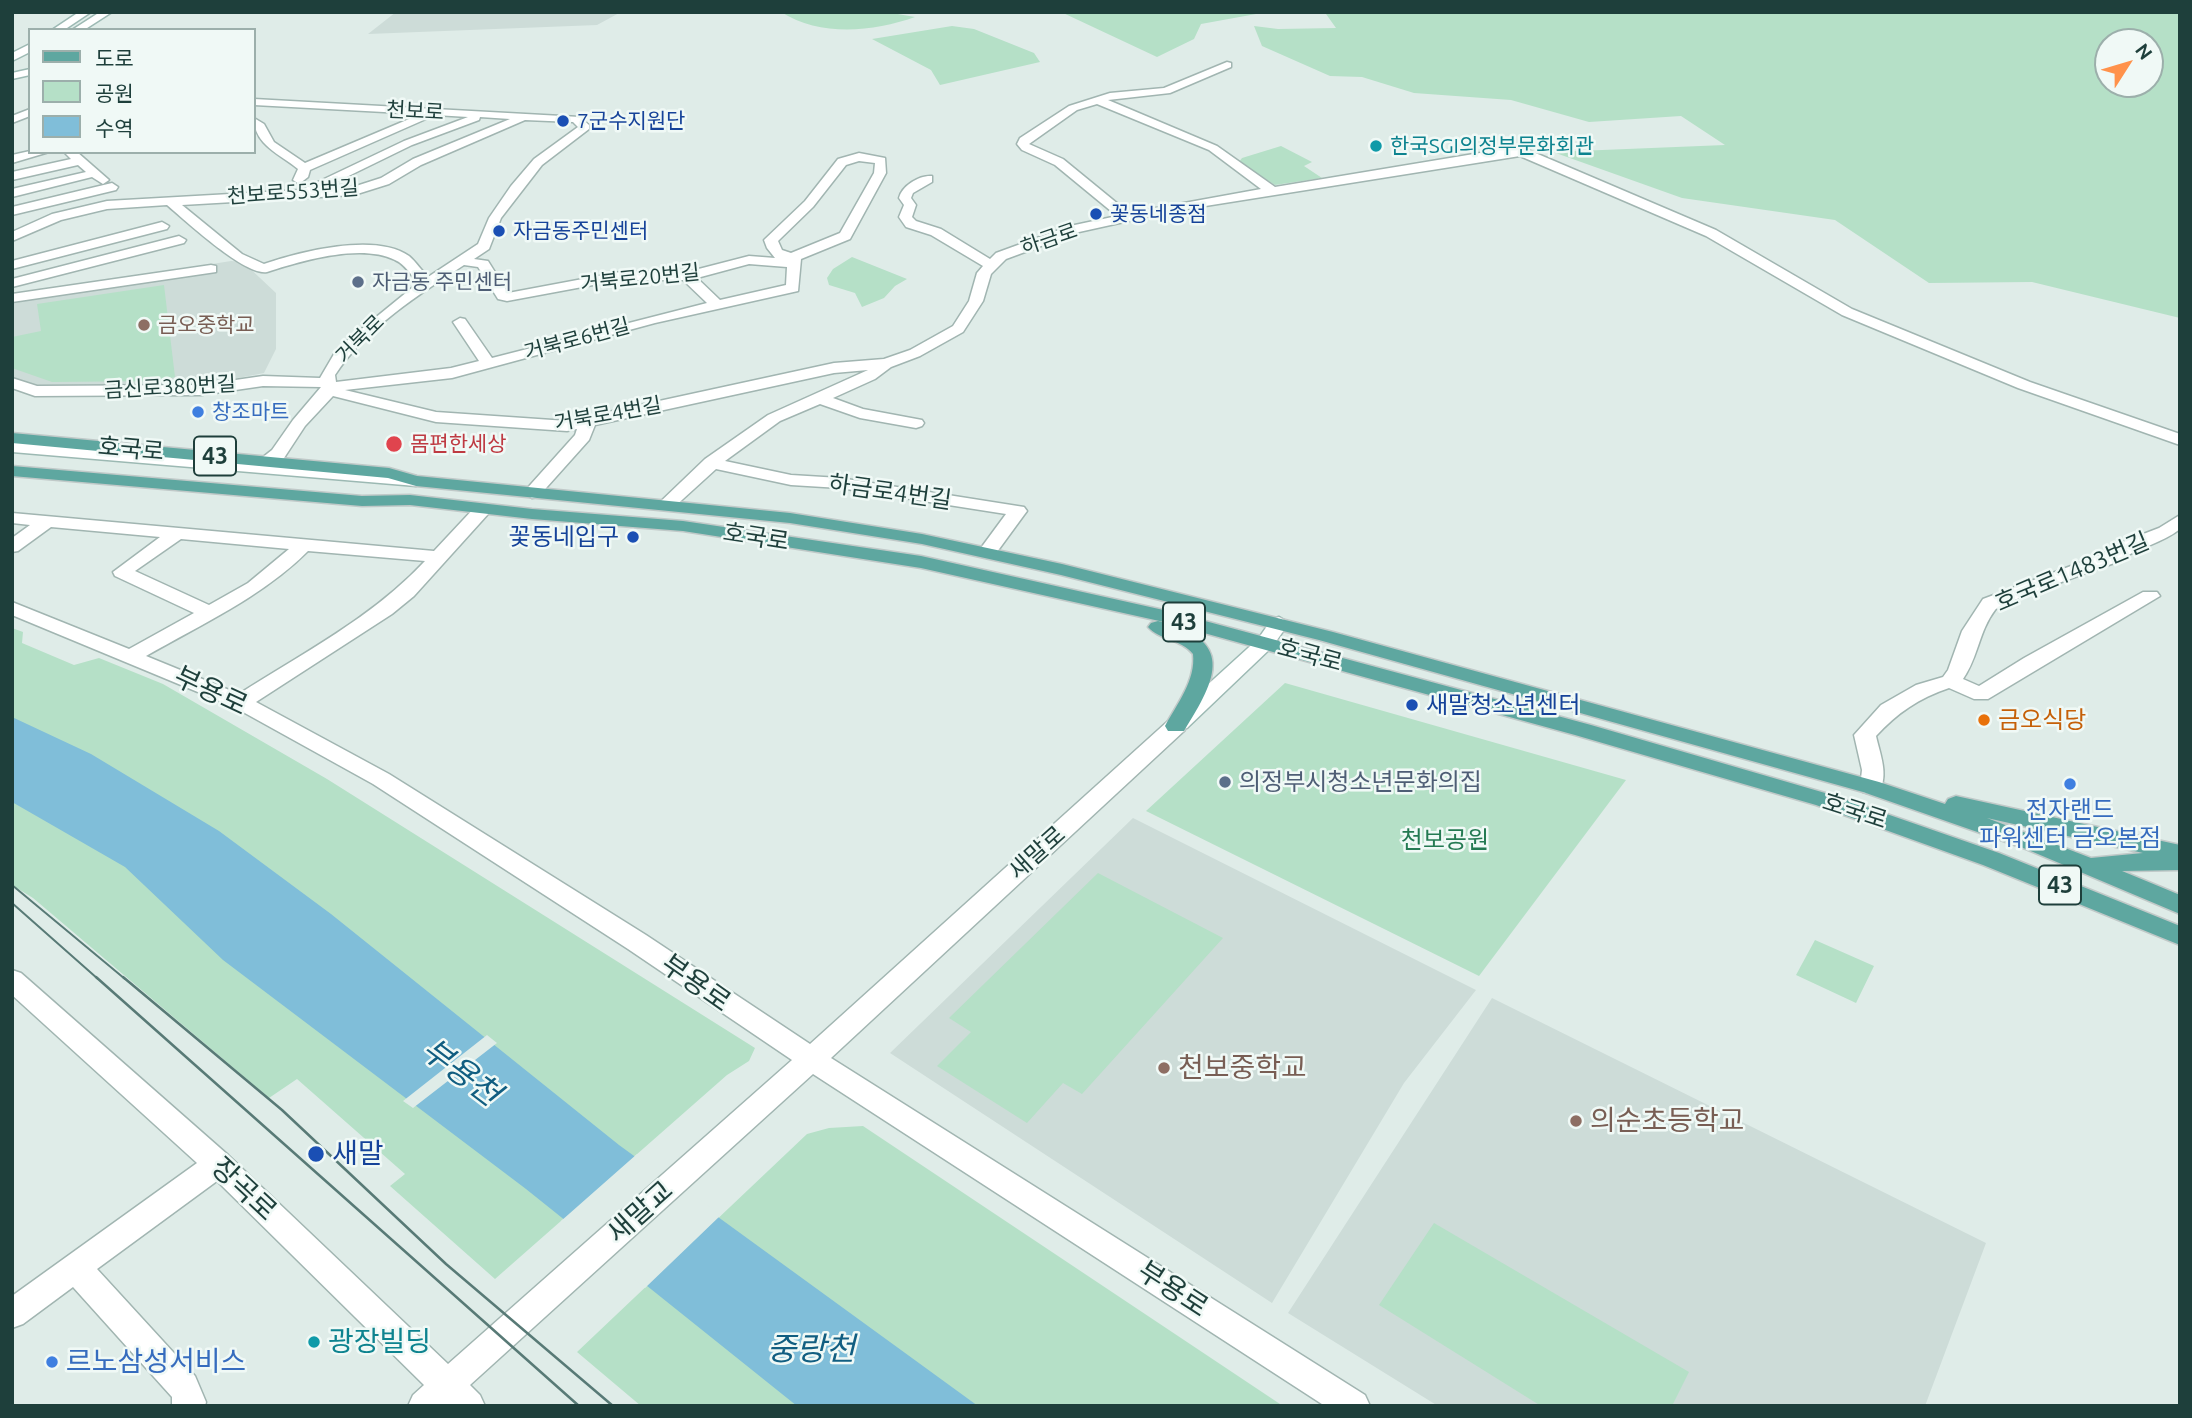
<!DOCTYPE html>
<meta charset="utf-8">
<style>
body{margin:0}
#map{position:relative;width:2192px;height:1418px;overflow:hidden;background:#dfece8;font-family:Ubuntu,"Noto Sans KR",sans-serif}
canvas{display:block}
.frame{position:absolute;inset:0;border:14px solid #1e3f3b;pointer-events:none}
.legend{position:absolute;left:28px;top:28px;width:228px;height:126px;box-sizing:border-box;background:#f0f9f6;border:2px solid #9cafab;margin:0;padding:9px 12px;list-style:none;font-size:21px;color:#1e3f3b}
.legend li{display:flex;align-items:center;gap:14px;height:35px}
.legend b{width:35px;border:2px solid #9cafab}
.north{position:absolute;left:2094px;top:28px;width:70px;height:70px;box-sizing:border-box;background:#f0f9f6;border:2px solid #9cafab;border-radius:50%;rotate:53deg;font-size:19px;font-weight:700;line-height:28px;text-align:center;color:#1e3f3b}
.north::after{content:'';display:block;margin:auto;width:24px;height:32px;background:#ff924b;clip-path:polygon(50% 0,100% 100%,50% 72%,0 100%)}
</style>
<div id="map">
<canvas width="2192" height="1418"></canvas>
<div class="frame"></div>
<ul class="legend">
<li><b style="height:9px;background:#5ea7a0"></b>도로</li>
<li><b style="height:19px;background:#b5e0c7"></b>공원</li>
<li><b style="height:19px;background:#80bed9"></b>수역</li>
</ul>
<div class="north">N</div>
</div>
<script>
const ctx = document.querySelector('canvas').getContext('2d');
ctx.lineJoin = 'round';
function fill(path, color) {
  ctx.fillStyle = color;
  ctx.fill(path, 'evenodd');
}
function stroke(path, color, width, dash) {
  ctx.strokeStyle = color;
  ctx.lineWidth = width;
  ctx.lineCap = dash ? 'butt' : 'round';
  ctx.setLineDash(dash || []);
  ctx.stroke(path);
}
function label(font, color, halo, rows, align = 'center') {
  ctx.font = font + ' Ubuntu,"Noto Sans KR",sans-serif';
  ctx.lineWidth = 5;
  ctx.setLineDash([]);
  ctx.textBaseline = 'middle';
  ctx.strokeStyle = halo;
  ctx.fillStyle = color;
  for (const [text, x, y, turn = 0] of rows) {
    ctx.save();
    ctx.translate(x, y);
    ctx.rotate((+turn || 0) * Math.PI / 180);
    ctx.textAlign = isNaN(turn) ? turn : align;
    if (halo) ctx.strokeText(text, 0, 0);
    ctx.fillText(text, 0, 0);
    ctx.restore();
  }
}
const built = new Path2D(`
 M396,12H621L597,25L368,34Z
 M231,261L243,262L276,293V349L264,373L202,385L42,387L12,377V301L212,269V264Z
 M1133,818L1476,990L1404,1083L1272,1303L890,1053Z
 M1492,998L1986,1243L1925,1406H1438L1288,1313Z`);
const green = new Path2D(`
 M781,12H886L915,17C873,32 820,37 781,12Z
 M1061,12H1267L1201,24L1194,39L1157,57Z
 M1316,12H2180V318L2032,282L1929,283L1835,220L1682,198L1553,152L1725,145L1681,116L1589,122L1511,100L1414,93L1362,77L1330,76L1262,46L1254,26L1278,29L1336,28L1326,14ZM2108,42H2150V84H2108Z
 M952,26L974,29L1034,53L1040,62L940,85L931,70L872,39Z
 M1281,146L1312,162L1304,166L1322,178L1275,185L1239,162L1242,158Z
 M852,257L907,279L895,286L884,298L862,307L855,293L829,285L827,278L833,269Z
 M164,285L175,377L161,381L52,382L12,368V337L41,331L37,304Z
 M12,628L23,632L22,643L74,665L99,658L163,684L327,779L755,1048L749,1061L727,1075L495,1279L390,1186L405,1174L297,1079L269,1098L33,898L12,885Z
 M1285,683L1626,780L1479,976L1146,811Z
 M1098,873L1223,938L1082,1094L1063,1083L1027,1123L937,1066L971,1032L949,1018Z
 M1815,940L1874,966L1856,1003L1796,975Z
 M863,1126L1283,1406H641L577,1352L807,1134L829,1128Z
 M1434,1223L1689,1372L1672,1406H1541L1379,1305Z`);
const water = new Path2D(`
 M12,717L91,754L219,831L331,914L619,1145L978,1406H797L526,1189L223,960L125,867L12,802Z`);
const pier = new Path2D(`
 M487,1035L497,1043L413,1108L403,1101Z
 M637,1154L721,1215L645,1288L561,1221Z`);
const street = new Path2D(`
 M1227,62L1231,63V67L1170,93L1108,100L1217,146L1275,187L1510,148L1526,149L1716,230L1852,309L2030,382L2180,434V445L2018,388L1842,315L1706,236L1520,156L1174,211L1079,232L1006,259L991,274L983,301L963,332L920,356L891,367L875,379L833,398L863,409L922,420L924,423L922,426L916,428L860,418L820,404L780,421L725,461L791,475L840,478L1024,507L1027,511L1024,515L994,556L987,558L978,552L1006,514L840,488L791,485L716,469L672,509L666,510L657,505L705,459L768,415L868,370L834,373L595,425L589,440L538,497L532,498L523,493L575,435L577,429L567,431L436,422L333,396L305,426L284,458L266,466L258,461L272,450L293,420L321,387L263,386L201,395L35,396L12,388V378L37,386L201,385L263,376L320,378L337,349L418,283C411,275 405,264 395,260C361,243 301,261 267,272C245,276 186,221 167,205L107,209L61,220L12,241V232L52,214L107,201L301,190L404,141L468,117L435,115L310,170L308,177L299,184L293,180L298,169C280,154 254,145 254,118L264,124L274,142L305,163L421,114L254,105V99L580,117L589,125V129L542,165L501,218L489,249L474,259L488,261L508,293L620,272H687L749,256L775,258L767,248L764,240L805,201L838,159L859,153L885,158L886,173L850,239L801,259L798,291L655,323L452,378L345,390L436,412L567,421L834,363L884,359L910,350L953,326L969,301L977,273L983,266L931,235L906,227L899,217L904,205L899,198C902,186 919,175 932,176V182L913,193L911,198L916,205L912,217L916,221L941,229L990,259L996,253L1070,226L1117,216L1055,165L1022,150L1017,144L1020,138L1069,106L1110,93L1164,88ZM1097,104L1209,150L1261,189L1129,213L1063,159L1029,144L1077,110ZM480,117L510,119L413,159L381,178L353,187L322,189L412,145L479,120ZM525,120L573,122L578,127L534,159L511,186L489,218L478,244L428,277C421,270 416,262 409,256C375,232 299,252 264,264L242,254L182,205L354,195L389,184L421,165ZM859,161L875,163L874,173L840,233L791,253L782,250L778,241L813,207L846,165ZM749,264L787,267L786,285L720,300L697,278ZM464,265L478,267L498,299L507,301L620,280H683L707,303L492,358L465,319L460,318L453,322L479,361L451,368L336,382L335,375C365,329 418,295 464,265Z
 M30,109V116L12,123V116Z
 M30,151L49,152L12,163V155Z
 M64,152H77L109,180L103,184L92,177L12,197V189L86,172L78,165L12,180V172L71,159Z
 M112,183L118,187L116,190L12,215V207Z
 M162,222L169,226L167,229L12,269V261Z
 M179,236L186,240L184,243L12,287V279Z
 M211,265L216,266V272L12,302V294Z
 M483,504L489,505L492,509L489,513L414,596L392,614L256,702L389,774L646,935L810,1044L1168,721H1184L1187,726L1184,731L831,1058L1365,1395L1370,1406H1325L813,1074L470,1385L480,1395L485,1406H408L413,1395L424,1385L217,1181L97,1269L195,1376L206,1402L205,1406H172V1397L73,1287L23,1324L12,1328V1296L197,1163L12,995V970L21,973L228,1155L448,1364L792,1060L628,949L373,784L234,707L12,615V602L129,649L194,613L115,576L113,572L160,537L51,527L18,551L12,552V538L30,525L12,523V513L434,551L477,505ZM181,539L289,549L248,583L209,605L135,571ZM308,551L425,561C373,617 303,653 239,694L146,656C202,624 262,597 308,551Z
 M2180,515V529C2161,544 2136,548 2117,562C2099,569 2002,602 1995,610C1979,631 1978,658 1963,679L1979,686L2024,658L2143,592H2157L2160,596L1988,699H1974L1949,688C1919,698 1897,713 1876,736C1880,754 1889,775 1879,792L1871,794L1863,792L1860,787L1862,770L1854,735L1881,705L1916,685L1943,677L1948,670L1962,631L1983,599L2103,554L2120,543L2159,528Z`);
const secondary = new Path2D(`
 M79,12H91L64,30H52Z
 M100,12H112L84,30H72Z
 M30,44V52L12,61V53Z
 M30,69V75L12,79V73Z
 M12,442L416,476L425,481L416,486L12,452Z
 M1279,617L1289,623L1272,647L1187,728H1171L1168,723L1171,718L1258,639L1272,619Z`);
const primary = new Path2D(`
 M12,433L389,468L417,476L790,513L922,534L1062,564L1333,632L1879,782L1945,804L1948,799L1956,796L2180,845V870L2122,871L2180,895V914L2026,849L1863,792L1319,640L1061,575L922,544L790,523L416,486L388,478L12,443ZM1987,818L2143,853L2091,858Z
 M12,466L362,496L410,495L532,509L683,521L921,556L1168,611L1591,725L1832,795L1999,853L2180,926V945L1983,865L1816,805L1575,735L1164,622L921,568L683,531L532,519L410,505L362,506L12,476Z
 M1158,621C1235,640 1218,677 1184,731H1168L1165,726C1177,704 1196,680 1193,654C1181,639 1159,640 1148,627L1151,623Z`);
const tramFar1 = new Path2D(`
 M12,885L125,979
 M12,903L98,979`);
const tram = new Path2D(`
 M96,977L579,1406
 M123,977L282,1110L446,1264L613,1406`);
const markers = [
 [563,121,7,"#1a4fb4"],
 [1376,146,7,"#0f9aa8"],
 [1096,214,7,"#1a4fb4"],
 [499,231,7,"#1a4fb4"],
 [358,282,7,"#5c6f8a"],
 [144,325,7,"#8d6e63"],
 [198,412,7,"#3f7fe0"],
 [394,444,9,"#e0444e"],
 [633,537,7,"#1a4fb4"],
 [1412,705,7,"#1a4fb4"],
 [1984,720,7,"#e8710a"],
 [1225,782,7,"#5c6f8a"],
 [2070,784,7,"#3f7fe0"],
 [1164,1068,7,"#8d6e63"],
 [1576,1121,7,"#8d6e63"],
 [316,1154,9,"#1a4fb4"],
 [314,1342,7,"#0f9aa8"],
 [52,1362,7,"#3f7fe0"]
];
const farStreetnames = [
 ["천보로",415,111,3],
 ["천보로553번길",293,192,-4],
 ["하금로",1049,239,-19],
 ["거북로20번길",640,278,-6],
 ["거북로",360,339,-45],
 ["거북로6번길",577,339,-15],
 ["금신로380번길",170,387,-3],
 ["거북로4번길",608,414,-10]
];
const farTransitnames = [
 ["7군수지원단",577,121],
 ["꽃동네종점",1110,214],
 ["자금동주민센터",513,231]
];
const farCulturenames = [
 ["한국SGI의정부문화회관",1390,146]
];
const farServicenames = [
 ["자금동 주민센터",372,282]
];
const farEducationnames = [
 ["금오중학교",158,325]
];
const farShopnames = [
 ["창조마트",212,412]
];
const farHealthnames = [
 ["몸편한세상",410,444]
];
const shields = [
 [215,456,42],
 [1184,622,42],
 [2060,885,42]
];
const shieldNames = [
 ["43",215,456],
 ["43",1184,622],
 ["43",2060,885]
];
const streetNames = [
 ["호국로",131,449,5],
 ["하금로4번길",890,492,8],
 ["호국로",756,537,9],
 ["호국로1483번길",2072,572,-23],
 ["호국로",1310,655,15],
 ["호국로",1855,811,18],
 ["새말로",1037,853,-42]
];
const transitNames = [
 ["꽃동네입구",619,537],
 ["새말청소년센터",1426,705,"left"]
];
const foodNames = [
 ["금오식당",1998,720]
];
const serviceNames = [
 ["의정부시청소년문화의집",1239,782]
];
const shopNames = [
 ["전자랜드",2070,810],
 ["파워센터 금오본점",2070,838]
];
const parkNames = [
 ["천보공원",1445,840]
];
const nearStreetnames = [
 ["부용로",211,691,25],
 ["부용로",696,983,35],
 ["장곡로",244,1189,43],
 ["새말교",640,1212,-42],
 ["부용로",1173,1289,33]
];
const nearEducationnames = [
 ["천보중학교",1178,1068],
 ["의순초등학교",1590,1121]
];
const nearTransitnames = [
 ["새말",332,1154]
];
const nearCulturenames = [
 ["광장빌딩",328,1342]
];
const nearShopnames = [
 ["르노삼성서비스",66,1362]
];
const nearWaternames = [
 ["부용천",461,1072,37],
 ["중랑천",811,1349]
];
fill(built, '#cddcd8');
fill(green, '#b5e0c7');
fill(water, '#80bed9');
fill(pier, '#dfece8');
stroke(street, '#a1b5b1', 3);
stroke(secondary, '#9cb9b3', 3);
stroke(primary, '#c0c9c8', 3);
fill(street, '#fff');
fill(secondary, '#fff');
fill(primary, '#5ea7a0');
stroke(tramFar1, '#587a76', 2);
stroke(tram, '#587a76', 2.5);
for (const [x, y, r, color] of markers) {
  const dot = new Path2D();
  dot.arc(x, y, r, 0, 2 * Math.PI);
  ctx.fillStyle = color;
  ctx.fill(dot);
  stroke(dot, '#f0f9f6', 2.5);
}
label('21px', '#1e3f3b', '#f0f9f6', farStreetnames);
label('21px', '#164399', '#f0f9f6', farTransitnames, 'left');
label('21px', '#0d838f', '#f0f9f6', farCulturenames, 'left');
label('21px', '#4e5e75', '#f0f9f6', farServicenames, 'left');
label('21px', '#785e54', '#f0f9f6', farEducationnames, 'left');
label('21px', '#366cbe', '#f0f9f6', farShopnames, 'left');
label('21px', '#be3a42', '#f0f9f6', farHealthnames, 'left');
for (const [x, y, w] of shields) {
  const box = new Path2D();
  box.roundRect(x - w / 2, y - 19.5, w, 39, 5);
  ctx.fillStyle = '#f0f9f6';
  ctx.fill(box);
  stroke(box, '#1e3f3b', 2);
}
label('bold 23px', '#1e3f3b', null, shieldNames);
label('24px', '#1e3f3b', '#f0f9f6', streetNames);
label('24px', '#164399', '#f0f9f6', transitNames, 'right');
label('24px', '#c56008', '#f0f9f6', foodNames, 'left');
label('24px', '#4e5e75', '#f0f9f6', serviceNames, 'left');
label('24px', '#366cbe', '#f0f9f6', shopNames);
label('24px', '#247a52', '#f0f9f6', parkNames);
label('28px', '#1e3f3b', '#f0f9f6', nearStreetnames);
label('28px', '#785e54', '#f0f9f6', nearEducationnames, 'left');
label('28px', '#164399', '#f0f9f6', nearTransitnames, 'left');
label('28px', '#0d838f', '#f0f9f6', nearCulturenames, 'left');
label('28px', '#366cbe', '#f0f9f6', nearShopnames, 'left');
label('italic 32px', '#115e81', '#f0f9f6', nearWaternames);
</script>
